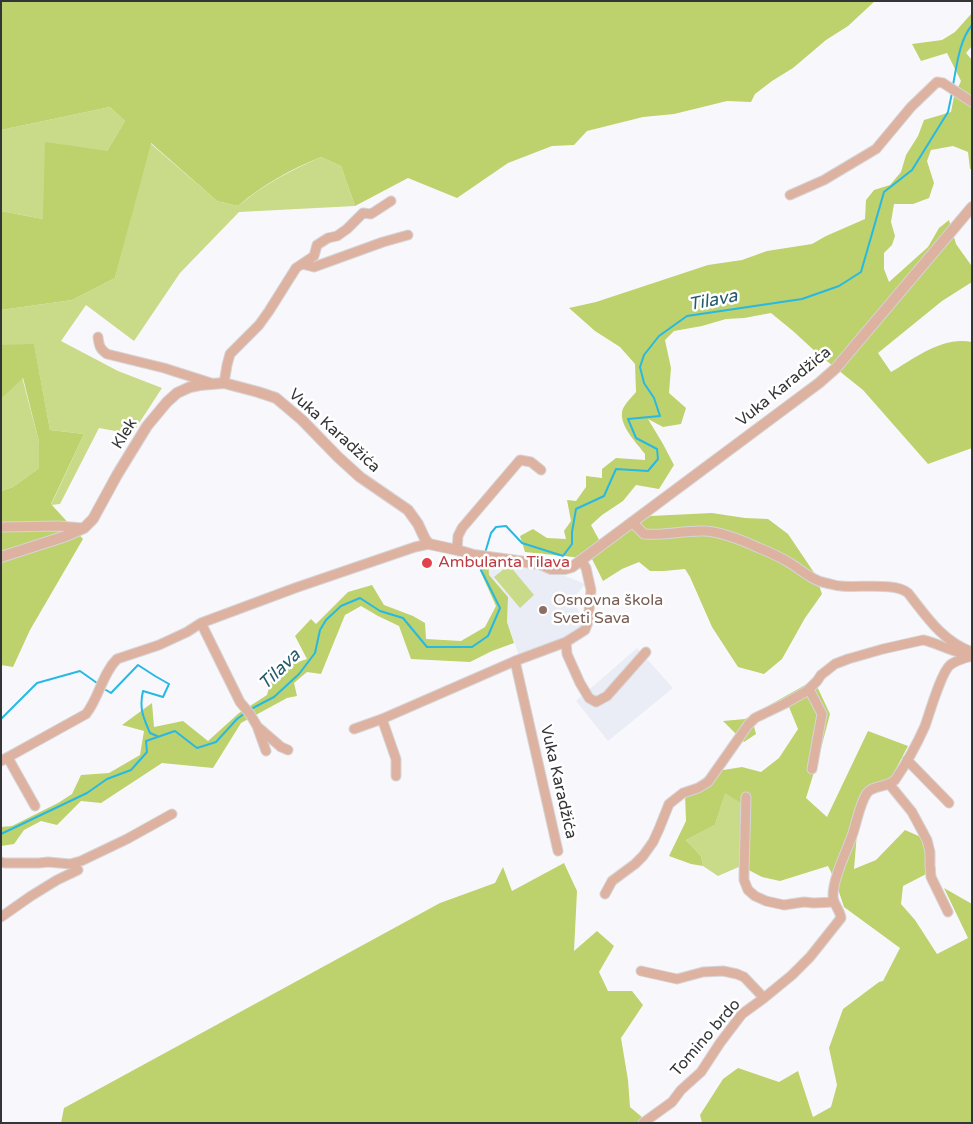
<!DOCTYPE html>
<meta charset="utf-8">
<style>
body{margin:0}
#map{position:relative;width:973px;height:1124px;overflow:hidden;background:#f8f8fc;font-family:"Varela Round",sans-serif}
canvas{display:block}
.frame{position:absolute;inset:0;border:2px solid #343536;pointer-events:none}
</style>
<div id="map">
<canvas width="973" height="1124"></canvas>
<div class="frame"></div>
</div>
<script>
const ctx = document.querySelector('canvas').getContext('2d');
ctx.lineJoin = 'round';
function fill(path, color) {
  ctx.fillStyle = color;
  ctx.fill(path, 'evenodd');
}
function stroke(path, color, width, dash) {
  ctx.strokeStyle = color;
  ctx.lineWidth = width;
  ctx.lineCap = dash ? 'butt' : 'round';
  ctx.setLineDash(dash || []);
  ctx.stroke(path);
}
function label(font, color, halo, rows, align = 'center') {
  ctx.font = font + ' "Varela Round",sans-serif';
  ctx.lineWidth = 5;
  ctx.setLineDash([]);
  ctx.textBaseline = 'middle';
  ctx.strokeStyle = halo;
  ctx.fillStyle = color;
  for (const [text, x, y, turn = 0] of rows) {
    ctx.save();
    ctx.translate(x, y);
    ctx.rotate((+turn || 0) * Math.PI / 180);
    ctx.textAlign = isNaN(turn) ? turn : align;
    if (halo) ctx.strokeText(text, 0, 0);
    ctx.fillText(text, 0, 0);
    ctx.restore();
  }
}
const built = new Path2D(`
 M488,560L514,562L558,573L585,584L574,598L583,625L562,642L520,658L507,622L508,597L489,575Z
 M637,648L673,688L608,741L576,701Z`);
const green = new Path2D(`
 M110,107L125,121L107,151L43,219L1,211V130Z
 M150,143L217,201L238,206C263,185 291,170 321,157L341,166L355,206L239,212L180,273L134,341L86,305L61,341L118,371L162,388L132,434L99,428L60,504L51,505L84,434L50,430L34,345H1V310L72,300L115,278Z
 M22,377L39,442V468L13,487L1,491V399Z
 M509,565L534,595L520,608L494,577Z
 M725,792L742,804L741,866L718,876L703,866L701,856L686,840L715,825Z`);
const forest = new Path2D(`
 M1,1H875L848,26L826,40L793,68L772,81L755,94L751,102L727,101L674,114L643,117L587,131L574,145L552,146L508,163L457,198L408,178L355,206L341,166L321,157C291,169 262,185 238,206L217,201L151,143L115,278L72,300L1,310V211L43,219L45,142L107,151L125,121L110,107L1,130Z
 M972,13V46L966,53L972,60V169H970L968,152L953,146L931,150L927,161L934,183L929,198L913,204H894L891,222L895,236L892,245L884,253V269L889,282L928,247L939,228L949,220L956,244L971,265L972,282L942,301L878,353L891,372C915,358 943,336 972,342V448L928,464L863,390L818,354L793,331L771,313L744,318L726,319L702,326L674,331L665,340L671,368L669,393L686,408L681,424L663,427L648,419L663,444L674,465L659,489L636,485L623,501L602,515L591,525L604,549L650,516L712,513L745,518L768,519L788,534L815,574L822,594L805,618L782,659L764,674L738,667L712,627L690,577L685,569L664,571H650L639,562L622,569L603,581L592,559L525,552L520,536L533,529L547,538L566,539L564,531L571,521L567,500L576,501L586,487V476L602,478V469L616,458L645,460V454C637,443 620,427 622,412C623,405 632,397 636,392L635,364L620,347L595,331L569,308L596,302L708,265L742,260L767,251L812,244L826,236L865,219L866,200L874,190L890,185L901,172L906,155L918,136L924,120L951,112L954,96L961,81L947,53L921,61L912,44L942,40L955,32Z
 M34,344L50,430L84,434L51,504L83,539L30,630L13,667L1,665V491L13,487L39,468V442L23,378L1,399V345Z
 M488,560L489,575L508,597L507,622L514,643L492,651L470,662L411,659L399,626L378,616L361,606L345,615L321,674L307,672L294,683L297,696L287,698L241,723L213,768L162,763L101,803L81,801L57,825L41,821L24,830L14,844L1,846V827L12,826L58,803L72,794L81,775L109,773L140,755L144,731L122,725L152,703L154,727L183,721L208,741L239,713L267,695L274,670L307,659L295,636L311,619L316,624L348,592L372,585L384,605L413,616L425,623L426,639L461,641L485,627L496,606L477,564Z
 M814,680L830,714L819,756L806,798L827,817L868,731L908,746L889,782L873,783L857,833L854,869L876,860L905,830L923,838L936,869L903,886L901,904L915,920L937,954L968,938L944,888L972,904V1123H702L700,1115L723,1079L738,1068L779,1082L798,1071L813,1117L831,1107L837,1085L829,1048L843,1009L879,982L883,981L900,948L844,907L835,880L828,866L780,881L762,877L741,866L742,804L725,793L715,825L686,840L701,856L703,866L691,864L669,856L686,821L685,793L711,772L742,767L761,772L779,758L798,729L789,707L753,723L756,734L744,742L723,721L745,719Z
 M564,863L577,891L574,951L597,931L614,946L599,972L608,991H632L643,1005L621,1038L628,1080L630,1107L649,1123H61L64,1108L440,903L495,883L503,867L512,891Z`);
const stream = new Path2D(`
 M953,85C957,65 959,41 972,25
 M485,553L491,533L496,527L506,526L522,543L563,556L572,544V532L576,509L604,496L616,469L648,471L658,459L657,449L636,438L628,419L660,416L654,398L644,383L640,367L644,355L659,336L687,316L802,299L839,286L861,272L884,192L912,170L948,112L952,93
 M106,690L111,693L138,665L155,676L169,684L163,697L143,691C139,708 143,717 150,733L157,736
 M251,709L274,697L299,674L315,653L320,630L326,620L341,606L360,598L380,611L403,618L427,647H472L488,636L500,608L481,570L483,560
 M1,719L37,683L80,671L97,683
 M1,834L87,793L107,779L131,770L147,752L146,741L175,731L197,748L216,742L237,719L245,713`);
const minor = new Path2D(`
 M790,195L824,180L876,149L911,107L937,82L943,83L972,102
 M302,264L314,256L317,245L328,238L337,236L347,229L363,213L371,214L391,201
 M98,337C99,346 100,349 107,354L164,368L211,383
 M224,383L227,365L230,354L259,325L269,311L296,268L302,264L314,267L383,242L408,235
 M632,522L644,534C664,536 684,530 705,531C721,532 744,541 759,548C769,552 780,557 790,563C801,570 813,581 826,583C831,584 836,586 841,586C859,588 896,582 908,593C927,617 942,641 972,652
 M1,527L58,526L84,528
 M457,550L458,536L462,528L520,460L531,462L541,470
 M582,561L586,568L591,590L588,622L585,630L566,642L567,654L580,683L589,698L596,702L607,696L646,652
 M201,623L240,702L250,714L257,726L266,751
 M809,689L822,714L812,769
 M382,719L396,759V776
 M259,728L281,747L288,750
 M354,729L382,719L515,661
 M8,758L35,806
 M907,760L949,803
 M1,761L86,714C99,698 102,674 117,659L159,645L187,632L201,623L295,588L415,547L429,544
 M890,785L912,812L927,840L930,852V866L931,877L948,912
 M746,797L744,874V880L748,890L755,896L766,901L784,905L804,902L814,903L834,902
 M558,851L515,661L566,642
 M1,862L5,863H39L48,862L70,864L81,861L127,839L172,814
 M605,894L612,881L635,864L643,856L653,842L659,829L669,804L683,793L698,788L708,782L748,725L755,718L784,704L807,691L817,681L821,675L835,664L848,659L883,649L923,640C939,643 952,653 969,654
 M1,917L31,896L57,880L78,870
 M641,971L677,979L703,972L723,971L737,974L744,977L764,998
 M643,1123L672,1102L681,1090L701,1072L720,1043L742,1014L764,998L792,975L810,957L841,918C840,910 833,904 833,896C833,877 847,851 853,833C857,821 860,803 867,793C873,785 887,788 895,780C906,764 917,744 925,726C930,712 941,673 950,665C956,660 964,658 972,656`);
const tertiary = new Path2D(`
 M1,557L66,536L84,528L93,519L117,475L147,426L167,402L177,393L190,387L200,385L224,383L258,392L276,398L302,420L338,457L360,477L408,510L418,524L425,539L429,544L457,550L474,555L540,564L551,569H565L572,567L819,383L836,368L972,207`);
const markers = [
 [427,563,6,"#e0444e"],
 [543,610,5,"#8d6e63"]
];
const streetNames = [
 ["Vuka Karadžića",784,387,-39],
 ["Vuka Karadžića",334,431,42],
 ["Klek",125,434,-58],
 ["Vuka Karadžića",558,782,77],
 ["Tomino brdo",706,1038,-49]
];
const healthNames = [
 ["Ambulanta Tilava",438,563]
];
const educationNames = [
 ["Osnovna škola",553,601],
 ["Sveti Sava",553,619]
];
const waterNames = [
 ["Tilava",713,301,-11],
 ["Tilava",280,670,-44]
];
fill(built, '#eaecf6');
fill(green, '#c9da89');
fill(forest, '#bdd16c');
stroke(stream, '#27b9e3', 2);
stroke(minor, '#d5d5d8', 11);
stroke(tertiary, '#d5d5d8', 12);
stroke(minor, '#deb2a0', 9);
stroke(tertiary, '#deb2a0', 10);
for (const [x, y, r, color] of markers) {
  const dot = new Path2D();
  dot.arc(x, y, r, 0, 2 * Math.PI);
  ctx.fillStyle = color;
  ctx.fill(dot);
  stroke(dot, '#fff', 2);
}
label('16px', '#343536', '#fff', streetNames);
label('16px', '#be3a42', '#fff', healthNames, 'left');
label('16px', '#785e54', '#fff', educationNames, 'left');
label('italic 18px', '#255b6d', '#fff', waterNames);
</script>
